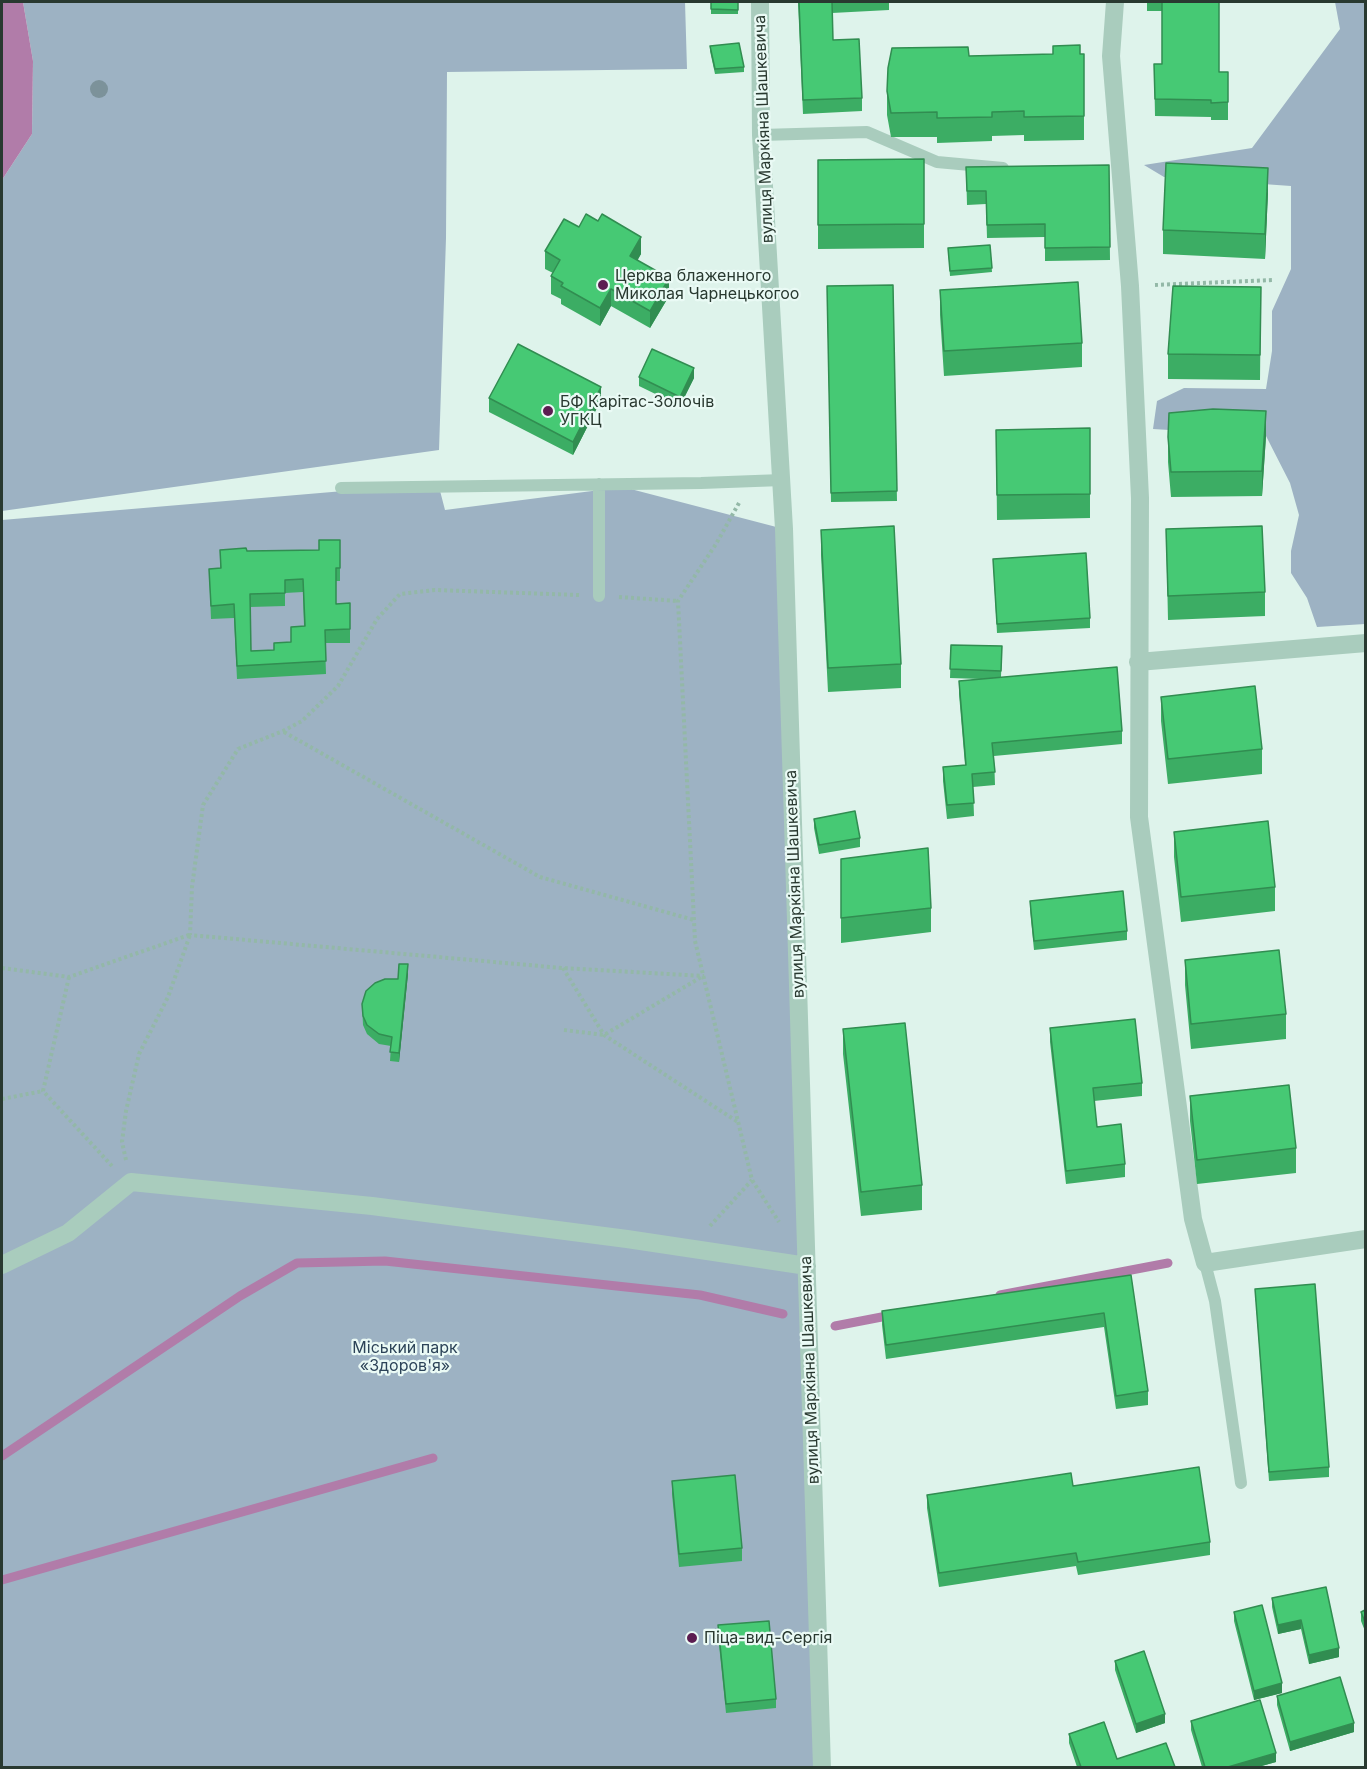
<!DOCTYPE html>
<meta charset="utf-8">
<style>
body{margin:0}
#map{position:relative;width:1367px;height:1769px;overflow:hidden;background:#def3eb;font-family:Inter,sans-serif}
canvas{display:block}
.frame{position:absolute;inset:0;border:3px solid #293930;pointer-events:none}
</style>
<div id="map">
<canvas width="1367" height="1769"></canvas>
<div class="frame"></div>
</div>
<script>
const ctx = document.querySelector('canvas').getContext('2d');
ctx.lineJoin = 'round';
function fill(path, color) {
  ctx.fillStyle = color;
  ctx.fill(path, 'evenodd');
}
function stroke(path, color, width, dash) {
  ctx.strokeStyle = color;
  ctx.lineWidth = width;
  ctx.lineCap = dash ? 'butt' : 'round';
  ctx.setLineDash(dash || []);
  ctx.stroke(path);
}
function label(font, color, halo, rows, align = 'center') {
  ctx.font = font + ' Inter,sans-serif';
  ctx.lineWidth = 4.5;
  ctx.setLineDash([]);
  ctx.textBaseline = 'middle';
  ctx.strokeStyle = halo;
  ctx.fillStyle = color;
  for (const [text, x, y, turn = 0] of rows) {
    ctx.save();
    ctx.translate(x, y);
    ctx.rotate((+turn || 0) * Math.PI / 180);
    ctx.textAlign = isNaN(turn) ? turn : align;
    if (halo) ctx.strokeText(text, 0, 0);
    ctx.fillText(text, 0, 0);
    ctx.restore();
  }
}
const green = new Path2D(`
 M23,2H685L687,69L447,72L446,238L439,450L2,511V180L32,134L33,61Z
 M1335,2H1365V624L1317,627L1307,598L1291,573V551L1299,515L1290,483L1266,436L1153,429L1157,401L1184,388L1266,389L1272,351V311L1291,269V186L1164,177L1144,165L1252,148L1340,29Z
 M438,483L445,510L623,487L784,529L822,1767H2V520Z`);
const water = new Path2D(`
 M2,2H23L33,61L32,134L2,180Z`);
const stream = new Path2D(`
 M1000,1295L1168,1263
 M835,1326L892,1315
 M2,1456L240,1296L297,1263L385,1261L700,1295L783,1314
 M2,1580L433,1458`);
const path = new Path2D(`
 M1155,285L1274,280
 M739,503L716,544L678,601L695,941L752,1180L779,1222
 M579,595L435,590L400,594L377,619L338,686L302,721L283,731L238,749L203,805L192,887L190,935L562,968L704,976
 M619,597L678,601
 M284,732L540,877L694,920
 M2,968L69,977L189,935
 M563,968L604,1035L738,1122
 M69,977L43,1091L112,1166
 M564,1030L604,1035L703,976
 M2,1099L43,1091
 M126,1160L122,1142L126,1111L139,1054L168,997L190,935
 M710,1226L752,1180`);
const lane = new Path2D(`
 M761,135L867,132L937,162L1003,168
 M599,484V596
 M341,488L701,483L782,480
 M1205,1263L1215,1301L1241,1483`);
const street = new Path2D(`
 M760,2L761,135L784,529L822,1768
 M1115,2L1111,56L1130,286L1140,498L1139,817L1193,1219L1205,1263L1366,1239
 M1138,662L1366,643
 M2,1265L68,1233L131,1182L372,1206L627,1239L807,1266`);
const trees = [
 [99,89]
];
const wall = new Path2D(`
 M711,2H738V14H711Z
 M798,2H889V10L832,13L833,40L862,98V111L803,114Z
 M1147,2H1219V72H1228V120H1211V117L1155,116L1154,64H1162V11H1147Z
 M710,46L744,67V72L715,74L710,51Z
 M1084,54V140L1024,141V135L992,136V141L937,143V137H891L887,115V91L969,56Z
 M924,159V248L818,249V160Z
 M1109,165L1110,260L1045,261V237L987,238L986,204L967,205L966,167Z
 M1268,192L1265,259L1163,254V230Z
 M579,227L641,254L637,260L669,296L650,328L611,306L600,326L561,304V299L551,294V276L553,273L545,269V251Z
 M990,245L992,272L950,276L948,248Z
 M893,285L897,501L831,502L827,286Z
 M1261,287L1260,380L1168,379V354Z
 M940,290L1082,343V367L944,376L940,315Z
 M639,377L694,378L680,406L639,386Z
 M489,398L601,400L573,455L489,412Z
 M1090,428V518L997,520L996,430Z
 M1266,436L1262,496L1171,497L1168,462V437Z
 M1166,529L1265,592V616L1168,620Z
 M821,530L901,664V688L828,692L821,555Z
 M340,540V581H336V604L350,603V643H325L326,674L237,679L234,618L211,619L209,569L220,568V550L247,551L319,550ZM303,592L304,626L291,642L274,650L251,651L250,607L285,606V593Z
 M993,559L1090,618V628L997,633Z
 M951,645L1002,646L1001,677L1122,731V744L994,756L995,785L973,787L974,816L947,819L943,781V767L965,765L959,694V681L980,679L950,678Z
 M1161,697L1262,749V774L1168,784L1161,721Z
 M814,819L860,838V847L819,854L814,828Z
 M1174,832L1275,887V911L1181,922L1174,857Z
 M841,859L931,908V932L841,943Z
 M1030,901L1127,931V940L1034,950L1030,910Z
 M1185,960L1286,1014V1039L1191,1049L1185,985Z
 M408,974L399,1062L390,1061L391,1046L379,1044L367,1034L363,1025L362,1004L398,979Z
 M1050,1028L1142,1083V1096L1094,1101L1097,1127L1125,1164V1177L1066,1184L1050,1042Z
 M843,1029L922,1185V1210L861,1216L843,1054Z
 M1190,1096L1296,1148V1173L1197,1184L1190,1121Z
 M1131,1275L1148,1391V1405L1116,1409L1104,1327L886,1359L882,1325V1311Z
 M1255,1289L1329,1467V1477L1269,1481Z
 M672,1481L742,1548V1561L679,1567L672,1494Z
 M1073,1486L1210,1542V1555L1078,1575L1076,1566L939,1587L927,1508V1495Z
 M1326,1587L1339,1657L1309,1664L1301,1629L1278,1634L1272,1607V1598Z
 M1365,1610V1631L1361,1621V1612Z
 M1234,1612L1282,1693L1254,1700L1234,1621Z
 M718,1625L776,1699V1708L726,1713L718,1635Z
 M1115,1661L1165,1723L1136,1733L1115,1670Z
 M1277,1696L1354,1732L1290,1751L1277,1705Z
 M1191,1721L1276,1762L1258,1767H1202L1191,1730Z
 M1069,1734L1117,1759L1175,1767H1077L1069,1743Z`);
const shadedWall = new Path2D(`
 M1268,168V192L1265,259V234Z
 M641,237V254L630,274V256Z
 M669,278V296L650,328V311Z
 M611,289V306L600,326V308Z
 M694,368V378L680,406V397Z
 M601,387V400L573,455V442Z
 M1266,411V436L1262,496V471Z
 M408,964V974L399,1062V1053Z
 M1301,1620V1629L1278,1634V1625Z
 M1339,1648V1657L1309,1664V1655Z
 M1282,1683V1693L1254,1700V1691Z
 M1165,1714V1723L1136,1733V1724Z
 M1354,1723V1732L1290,1751V1742Z
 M1276,1753V1762L1258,1767H1228Z`);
const building = new Path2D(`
 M711,2H738V10L711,9Z
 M799,2H832L833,40L859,39L862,98L803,100Z
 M1162,2H1219V72H1228V102L1211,103V100L1155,99L1154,64H1162Z
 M739,43L744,67L715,69L710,46Z
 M1080,45V54H1084V116L1024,117V111L992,112V117L937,118V112L891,113L887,91L888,68L892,48L968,47L969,56L1053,54V46Z
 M924,159V224L818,225V160Z
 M1166,163L1268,168L1265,234L1163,230Z
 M1109,165L1110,247L1045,248V224L987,225L986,191H967L966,167Z
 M586,214L598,221L602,214L641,237L630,256L669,278L650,311L611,289L600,308L561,286L563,283L551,276L560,260L545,251L564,219L579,227Z
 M990,245L992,268L950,271L948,248Z
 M1078,282L1082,343L944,351L940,290Z
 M893,285L897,491L831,493L827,286Z
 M1173,286L1261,287L1260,355L1168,354Z
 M518,344L601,387L573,442L489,398Z
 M652,349L694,368L680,397L639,377Z
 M1213,409L1266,411L1262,471L1171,472L1168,437L1169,413Z
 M1090,428V494L997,495L996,430Z
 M894,526L901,664L828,668L821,530Z
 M1262,526L1265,592L1168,596L1166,529Z
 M319,540H340V568H336V604L350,603V629L325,630L326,661L237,666L234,604L211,606L209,569L221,568L220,550L246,548L247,551L319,550ZM303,579L305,626L291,627V642L274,643V650L251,651L250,594L285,593V580Z
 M1086,553L1090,618L997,624L993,559Z
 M951,645L1002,646L1001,671L950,669Z
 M1117,667L1122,731L992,743L995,772L972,774L974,803L947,805L943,767L966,765L959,681Z
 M1255,686L1262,749L1168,759L1161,697Z
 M855,811L860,838L819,845L814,819Z
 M1268,821L1275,887L1181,897L1174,832Z
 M928,848L931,908L841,918V859Z
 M1123,891L1127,931L1034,941L1030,901Z
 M1279,950L1286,1014L1191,1024L1185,960Z
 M399,964H408L399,1053L390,1052L392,1037L379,1034L367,1025L363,1016L362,1004L366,991L375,983L385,979H398Z
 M1135,1019L1142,1083L1093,1088L1097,1127L1121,1124L1125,1164L1066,1171L1050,1028Z
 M905,1023L922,1185L861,1192L843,1029Z
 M1289,1085L1296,1148L1197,1160L1190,1096Z
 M1131,1275L1148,1391L1116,1396L1104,1313L886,1345L882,1311Z
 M1315,1284L1329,1467L1269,1472L1255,1289Z
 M1199,1467L1210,1542L1078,1562L1076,1553L939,1573L927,1495L1071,1473L1073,1486Z
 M735,1475L742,1548L679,1554L672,1481Z
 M1326,1587L1339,1648L1309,1655L1301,1620L1278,1625L1272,1598Z
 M1262,1605L1282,1683L1254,1691L1234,1612Z
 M1365,1610V1622L1361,1612Z
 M769,1621L776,1699L726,1704L718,1625Z
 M1144,1651L1165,1714L1136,1724L1115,1661Z
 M1340,1677L1354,1723L1290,1742L1277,1696Z
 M1260,1700L1276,1753L1228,1767H1205L1191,1721Z
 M1104,1722L1117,1759L1166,1743L1175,1767H1081L1069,1734Z`);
const markers = [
 [603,285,6,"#5c1d51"],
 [548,411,6,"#5c1d51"],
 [692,1638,6,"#5c1d51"]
];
const streetNames = [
 ["вулиця Маркіяна Шашкевича",764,129,-92],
 ["вулиця Маркіяна Шашкевича",795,884,-92],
 ["вулиця Маркіяна Шашкевича",810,1370,-92]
];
const poiNames = [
 ["Церква блаженного",615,276],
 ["Миколая Чарнецькогоо",615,294],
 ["БФ Карітас-Золочів",560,402],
 ["УГКЦ",560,420],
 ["Піца-вид-Сергія",704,1638]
];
const parkNames = [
 ["Міський парк",405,1348],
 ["«Здоров'я»",405,1366]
];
fill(green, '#9db2c3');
fill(water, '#b17ca9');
stroke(stream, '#b17ca9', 9);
stroke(path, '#93b8a7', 4, [3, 3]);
stroke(lane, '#a9ccbd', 12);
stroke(street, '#a9ccbd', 18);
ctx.fillStyle = '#7c929a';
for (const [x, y] of trees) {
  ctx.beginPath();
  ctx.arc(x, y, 9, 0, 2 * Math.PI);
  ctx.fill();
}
fill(wall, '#3cad64');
fill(shadedWall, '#318d51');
fill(building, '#46c974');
stroke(building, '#318d51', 1.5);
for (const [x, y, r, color] of markers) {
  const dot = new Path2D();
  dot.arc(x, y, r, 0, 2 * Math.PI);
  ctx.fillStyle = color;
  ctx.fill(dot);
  stroke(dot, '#eafaf5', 2);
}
label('16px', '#293930', '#eafaf5', streetNames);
label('16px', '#293930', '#eafaf5', poiNames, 'left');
label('16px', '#2c4358', '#eafaf5', parkNames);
</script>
